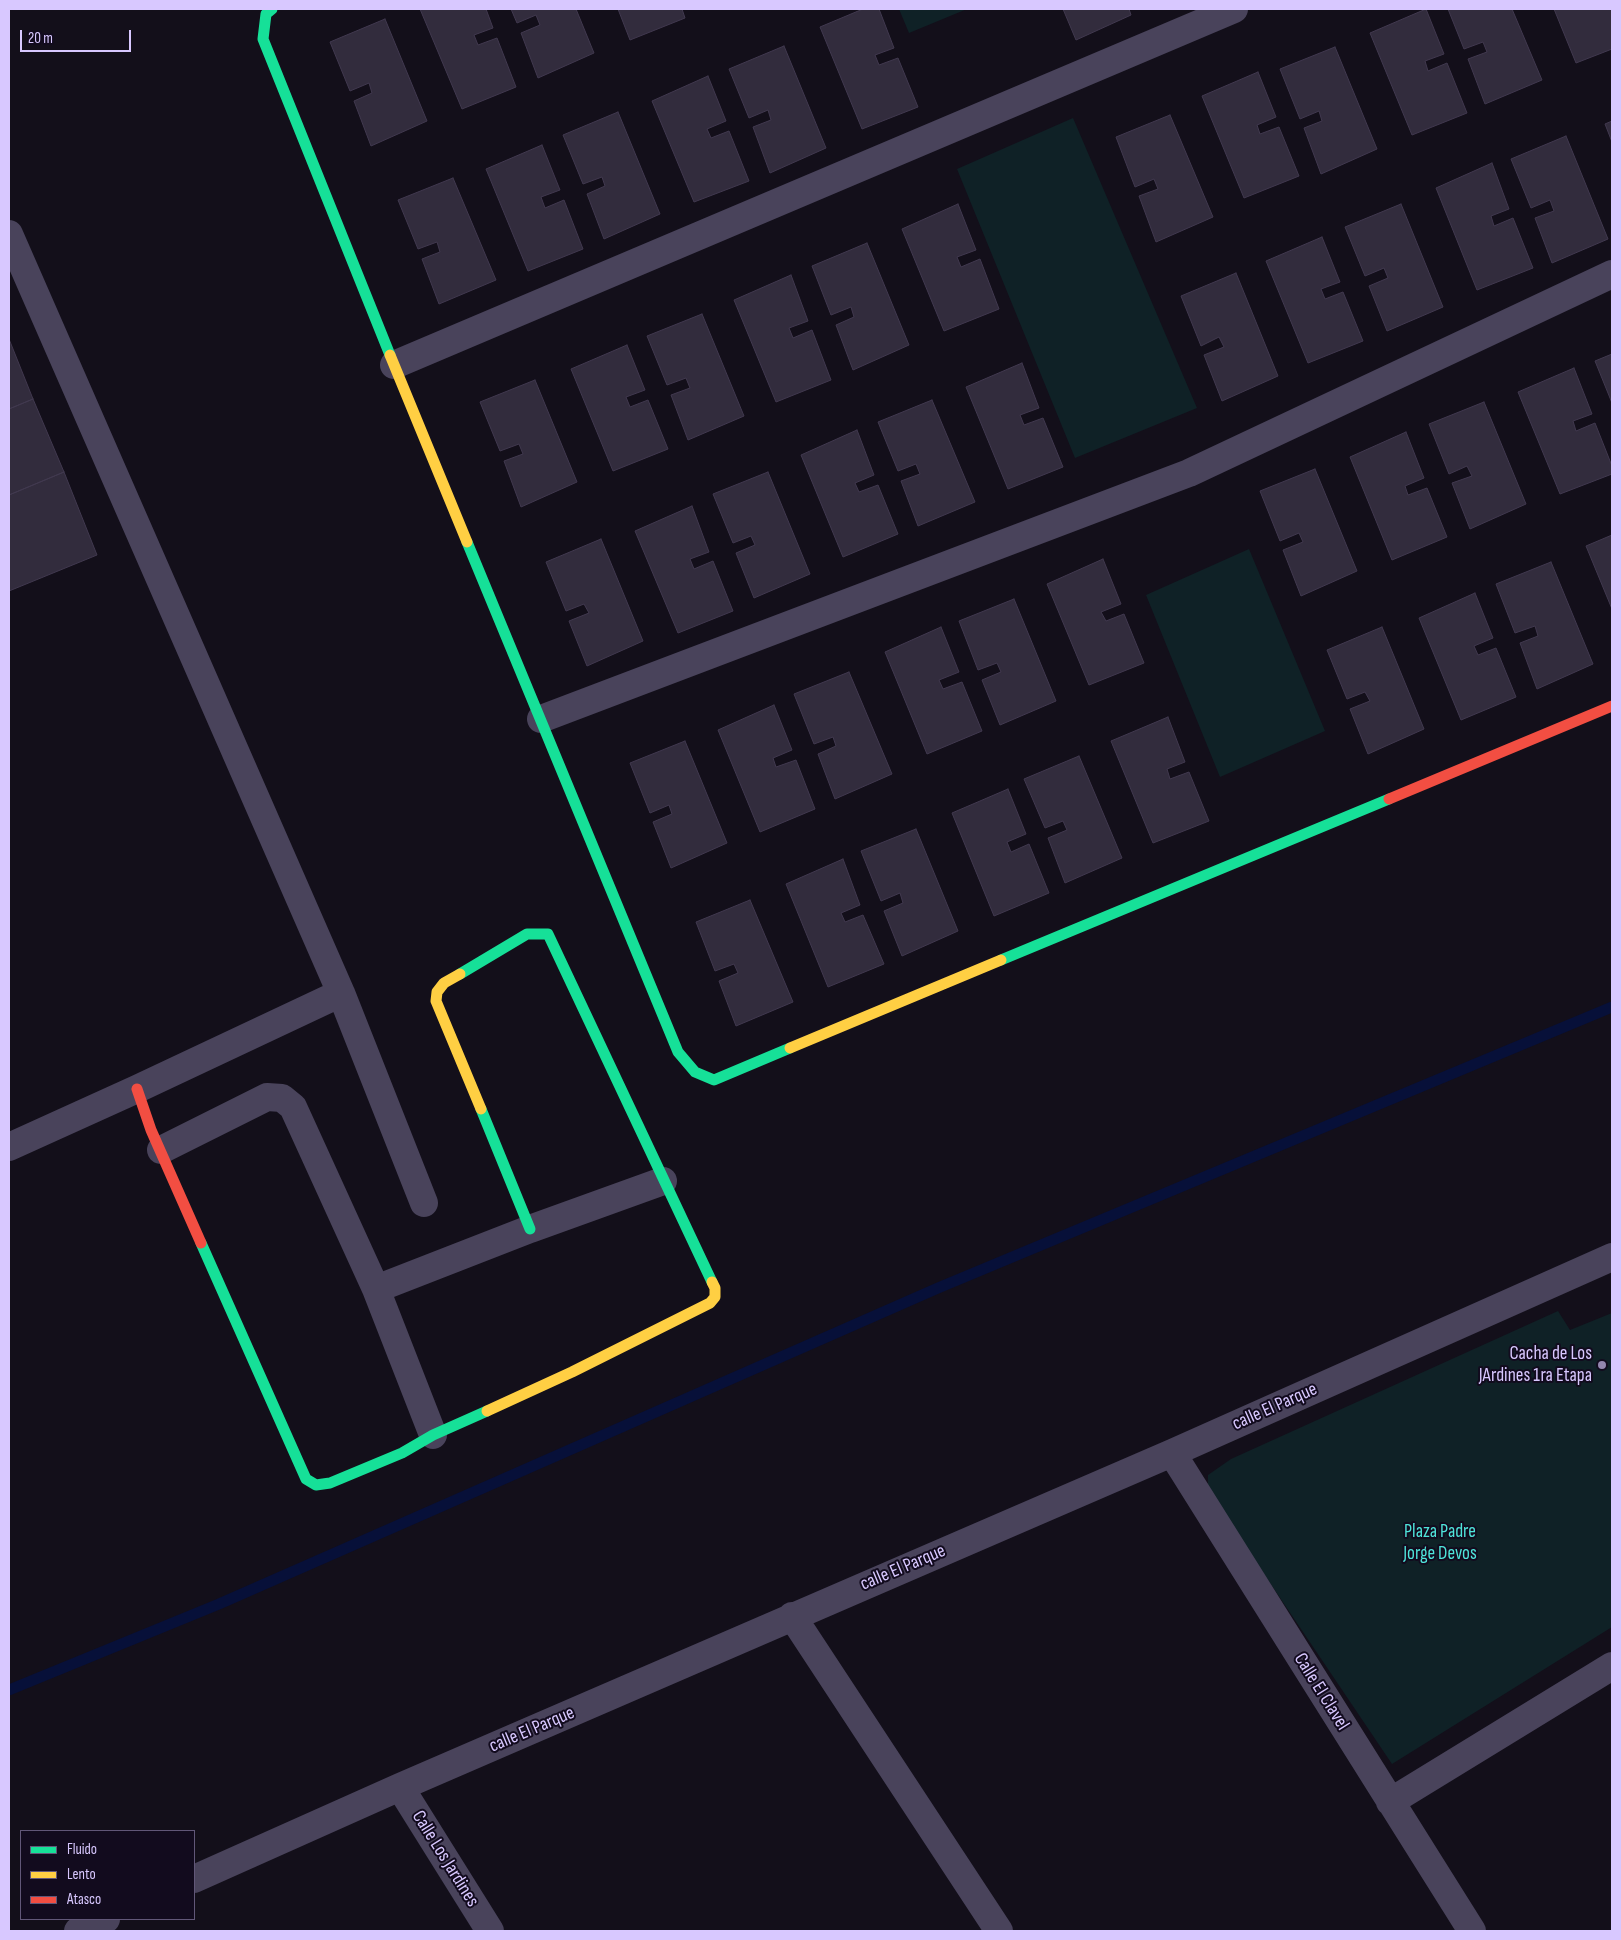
<!DOCTYPE html>
<style>
body{margin:0}
#map{position:relative;width:1621px;height:1940px;overflow:hidden;background:#130f1a;font-family:"Sofia Sans Condensed",sans-serif}
canvas{display:block}
.frame{position:absolute;inset:0;border:10px solid #d8c8ff;pointer-events:none}
.legend{position:absolute;left:20px;top:1830px;width:175px;height:90px;box-sizing:border-box;background:#120b1e;border:1px solid #615778;margin:0;padding:6px 9px;list-style:none;font-size:15px;color:#d8c8ff}
.legend li{display:flex;align-items:center;gap:10px;height:25px}
.legend b{width:25px;border:1px solid #615778}
.scale{position:absolute;left:20px;top:30px;width:111px;height:22px;box-sizing:border-box;border:2px solid #d8c8ff;border-top:0;padding-left:6px;font-size:15px;line-height:18px;white-space:nowrap;color:#d8c8ff;-webkit-text-stroke:4px #120b1e;paint-order:stroke}
</style>
<div id="map">
<canvas width="1621" height="1940"></canvas>
<div class="frame"></div>
<ul class="legend">
<li><b style="height:6px;background:#16e098"></b>Fluido</li>
<li><b style="height:6px;background:#ffcf43"></b>Lento</li>
<li><b style="height:6px;background:#f24e42"></b>Atasco</li>
</ul>
<div class="scale">20 m</div>
</div>
<script>
const context = document.querySelector('canvas').getContext('2d');
context.lineJoin = 'round';
function fillPath(path, color) { context.fillStyle = color; context.fill(path, 'evenodd'); }
const toPath = rows => new Path2D(rows.map(r => 'M' + r).join(''));
function trace(path, color, width, dash) { context.strokeStyle = color; context.lineWidth = width; context.lineCap = dash ? 'butt' : 'round'; context.setLineDash(dash || []); context.stroke(path); }
function label(font, color, halo, rows, align = 'center') {
  context.font = font + ' "Sofia Sans Condensed",sans-serif'; context.lineWidth = 4; context.setLineDash([]); context.textBaseline = 'middle'; context.strokeStyle = halo; context.fillStyle = color; for (const [text, x, y, turn = 0] of rows) {
    context.save(); context.translate(x, y); context.rotate((+turn || 0) * Math.PI / 180); context.textAlign = isNaN(turn) ? turn : align; if (halo) context.strokeText(text, 0, 0); context.fillText(text, 0, 0); context.restore();
  }
}
fillPath(toPath([
 [899,9,967,9,909,33],
 [1073,118,1197,408,1075,458,957,169],
 [1249,549,1325,731,1220,777,1146,595],
 [1558,1311,1570,1330,1612,1313,1612,1627,1392,1764,1208,1491,1208,1475,1231,1459]
]), '#0f2126');
trace(toPath([
 [9,1690,219,1604,938,1288,1612,1007]
]), '#071039', 11);
const building = toPath([
 [420,9,486,9,493,28,474,35,478,45,497,38,516,87,462,109,420,9],
 [511,9,576,9,594,53,538,78,521,33,540,25,536,15,517,23,511,9],
 [618,9,682,9,685,18,630,40,618,9],
 [863,9,879,9,894,48,875,55,879,65,898,58,918,107,862,129,820,27,863,9],
 [1063,9,1129,9,1131,15,1076,40,1063,9],
 [1426,9,1444,54,1425,61,1428,71,1447,63,1467,113,1412,135,1370,33,1426,9],
 [1448,9,1512,9,1542,80,1485,104,1468,59,1487,52,1483,42,1464,49,1448,9],
 [1554,9,1612,9,1612,49,1576,63,1554,9],
 [385,19,427,121,371,146,354,101,372,93,369,83,350,91,330,42,385,19],
 [784,46,826,148,770,173,753,127,771,120,768,110,749,118,729,69,784,46],
 [1335,47,1377,149,1321,174,1304,128,1322,121,1319,111,1300,119,1280,69,1335,47],
 [1258,72,1276,117,1257,125,1260,134,1279,127,1299,176,1244,198,1202,96,1258,72],
 [708,76,726,121,707,129,711,138,729,131,749,181,694,202,652,101,708,76],
 [618,112,660,214,604,239,587,194,605,186,602,177,583,184,563,135,618,112],
 [1170,115,1213,217,1156,242,1139,196,1158,189,1154,179,1135,187,1116,137,1170,115],
 [1612,121,1612,142,1605,124,1612,121],
 [1566,136,1608,239,1552,263,1535,218,1554,211,1550,200,1531,208,1511,159,1566,136],
 [542,145,560,190,541,197,545,208,564,200,583,249,528,271,486,169,542,145],
 [1492,163,1509,209,1491,216,1494,226,1513,218,1533,268,1477,290,1436,188,1492,163],
 [453,178,496,280,439,304,422,259,440,252,437,242,418,249,398,200,453,178],
 [958,204,976,250,957,257,961,267,980,259,999,309,944,331,902,229,958,204],
 [1401,204,1443,307,1387,331,1369,286,1388,278,1384,268,1365,276,1345,227,1401,204],
 [1322,237,1340,282,1321,289,1325,299,1343,292,1363,341,1308,363,1266,261,1322,237],
 [867,243,909,345,853,370,836,325,854,317,851,307,831,315,812,266,867,243],
 [1236,273,1278,376,1222,401,1204,355,1224,347,1219,337,1201,346,1181,296,1236,273],
 [791,275,808,321,789,328,793,338,812,330,831,380,776,402,734,300,791,275],
 [702,314,744,416,688,440,671,395,690,388,686,378,667,385,647,336,702,314],
 [9,339,33,399,9,409,9,339],
 [627,345,645,390,626,397,630,407,648,400,668,449,613,471,571,369,627,345],
 [1612,354,1612,403,1595,361,1612,354],
 [1022,363,1039,408,1020,415,1024,425,1043,418,1063,467,1008,489,966,387,1022,363],
 [1574,368,1592,414,1573,421,1576,431,1595,423,1612,466,1612,474,1560,494,1518,392,1574,368],
 [535,380,577,482,521,507,504,461,523,454,519,444,500,451,480,402,535,380],
 [33,399,64,472,9,495,9,409,33,399],
 [932,400,975,502,918,526,901,481,920,474,916,464,898,471,878,422,932,400],
 [1484,402,1526,504,1470,529,1452,483,1472,476,1467,466,1449,474,1429,424,1484,402],
 [857,430,874,475,855,483,859,492,878,485,898,534,843,557,801,455,857,430],
 [1406,432,1424,478,1405,486,1408,495,1427,488,1447,537,1392,560,1350,457,1406,432],
 [1315,469,1357,571,1301,596,1283,550,1303,542,1299,533,1280,541,1260,491,1315,469],
 [64,472,97,555,9,591,9,495,64,472],
 [768,472,810,574,754,598,736,553,755,545,751,536,733,543,713,494,768,472],
 [692,506,709,552,690,559,694,569,713,561,733,611,678,633,635,531,692,506],
 [1612,535,1612,609,1586,546,1612,535],
 [601,539,643,641,587,666,569,621,589,613,584,604,566,611,546,562,601,539],
 [1103,559,1121,604,1101,612,1106,621,1124,614,1144,663,1089,685,1047,584,1103,559],
 [1551,562,1593,664,1537,689,1520,643,1538,636,1535,626,1515,633,1496,584,1551,562],
 [1475,593,1493,638,1474,646,1478,655,1496,648,1516,697,1461,720,1419,618,1475,593],
 [1014,599,1056,701,1000,725,982,680,1001,672,997,663,978,670,959,621,1014,599],
 [941,627,959,672,939,680,943,689,962,682,982,731,927,754,885,652,941,627],
 [1382,627,1424,729,1368,754,1350,709,1370,701,1365,692,1347,699,1327,650,1382,627],
 [849,672,892,774,835,799,818,754,836,746,833,737,814,744,794,694,849,672],
 [774,705,792,750,773,758,776,767,796,760,815,809,760,832,718,730,774,705],
 [1168,717,1185,762,1167,769,1170,779,1189,772,1209,821,1153,843,1111,741,1168,717],
 [685,741,727,843,671,868,653,822,672,814,669,805,650,813,630,763,685,741],
 [1079,756,1122,858,1065,883,1048,838,1067,830,1063,821,1045,828,1024,779,1079,756],
 [1008,789,1026,834,1007,842,1011,852,1029,844,1049,893,994,916,952,813,1008,789],
 [916,829,958,931,902,956,884,911,903,903,900,893,881,901,861,851,916,829],
 [843,859,860,905,841,913,845,922,863,915,884,964,828,987,786,884,843,859],
 [750,900,793,1002,736,1026,719,981,738,973,734,964,715,971,696,922,750,900]
]);
fillPath(building, '#322c3d');
trace(building, '#41394f', 1);
trace(toPath([
 [9,234,341,993,137,1089,9,1147],
 [394,365,1234,9],
 [541,719,1189,473,1612,274],
 [341,993,424,1203],
 [161,1150,267,1097,282,1098,293,1107,376,1289,433,1435],
 [376,1289,530,1229,663,1181],
 [1172,1453,1472,1931],
 [792,1616,999,1931],
 [400,1787,490,1931],
 [1390,1802,1612,1666],
 [194,1879,400,1787,1172,1453,1612,1257],
 [78,1931,106,1919]
]), '#49435b', 28);
trace(toPath([
 [272,9,266,14,263,39,390,355],
 [467,542,678,1052,695,1072,714,1080,790,1048],
 [1001,960,1389,799],
 [460,974,527,934,548,934,712,1282],
 [481,1109,530,1229],
 [201,1243,306,1479,316,1485,330,1483,402,1453,433,1435,487,1411]
]), '#16e098', 11);
trace(toPath([
 [390,355,467,542],
 [460,974,444,983,437,992,436,1001,481,1109],
 [790,1048,1001,960],
 [487,1411,572,1372,710,1303,715,1297,715,1288,712,1282]
]), '#ffcf43', 11);
trace(toPath([
 [1389,799,1612,706],
 [137,1089,151,1130,201,1243]
]), '#f24e42', 11);
for (const [x, y, r, color] of [
 [1602,1365,5,"#9387af"]
]) { const dot = new Path2D(); dot.arc(x, y, r, 0, 2 * Math.PI); context.fillStyle = color; context.fill(dot); trace(dot, '#120b1e', 2); }
label('19px', '#d8c8ff', '#120b1e', [
 ["Cacha de Los",1592,1354],
 ["JArdines 1ra Etapa",1592,1376]
], 'right');
label('19px', '#d8c8ff', '#120b1e', [
 ["calle El Parque",1275,1407,-24],
 ["calle El Parque",903,1568,-23],
 ["Calle El Clavel",1321,1692,58],
 ["calle El Parque",532,1730,-23],
 ["Calle Los Jardines",445,1859,58]
]);
label('19px', '#4fe4da', '#120b1e', [
 ["Plaza Padre",1440,1532],
 ["Jorge Devos",1440,1554]
]);
</script>
